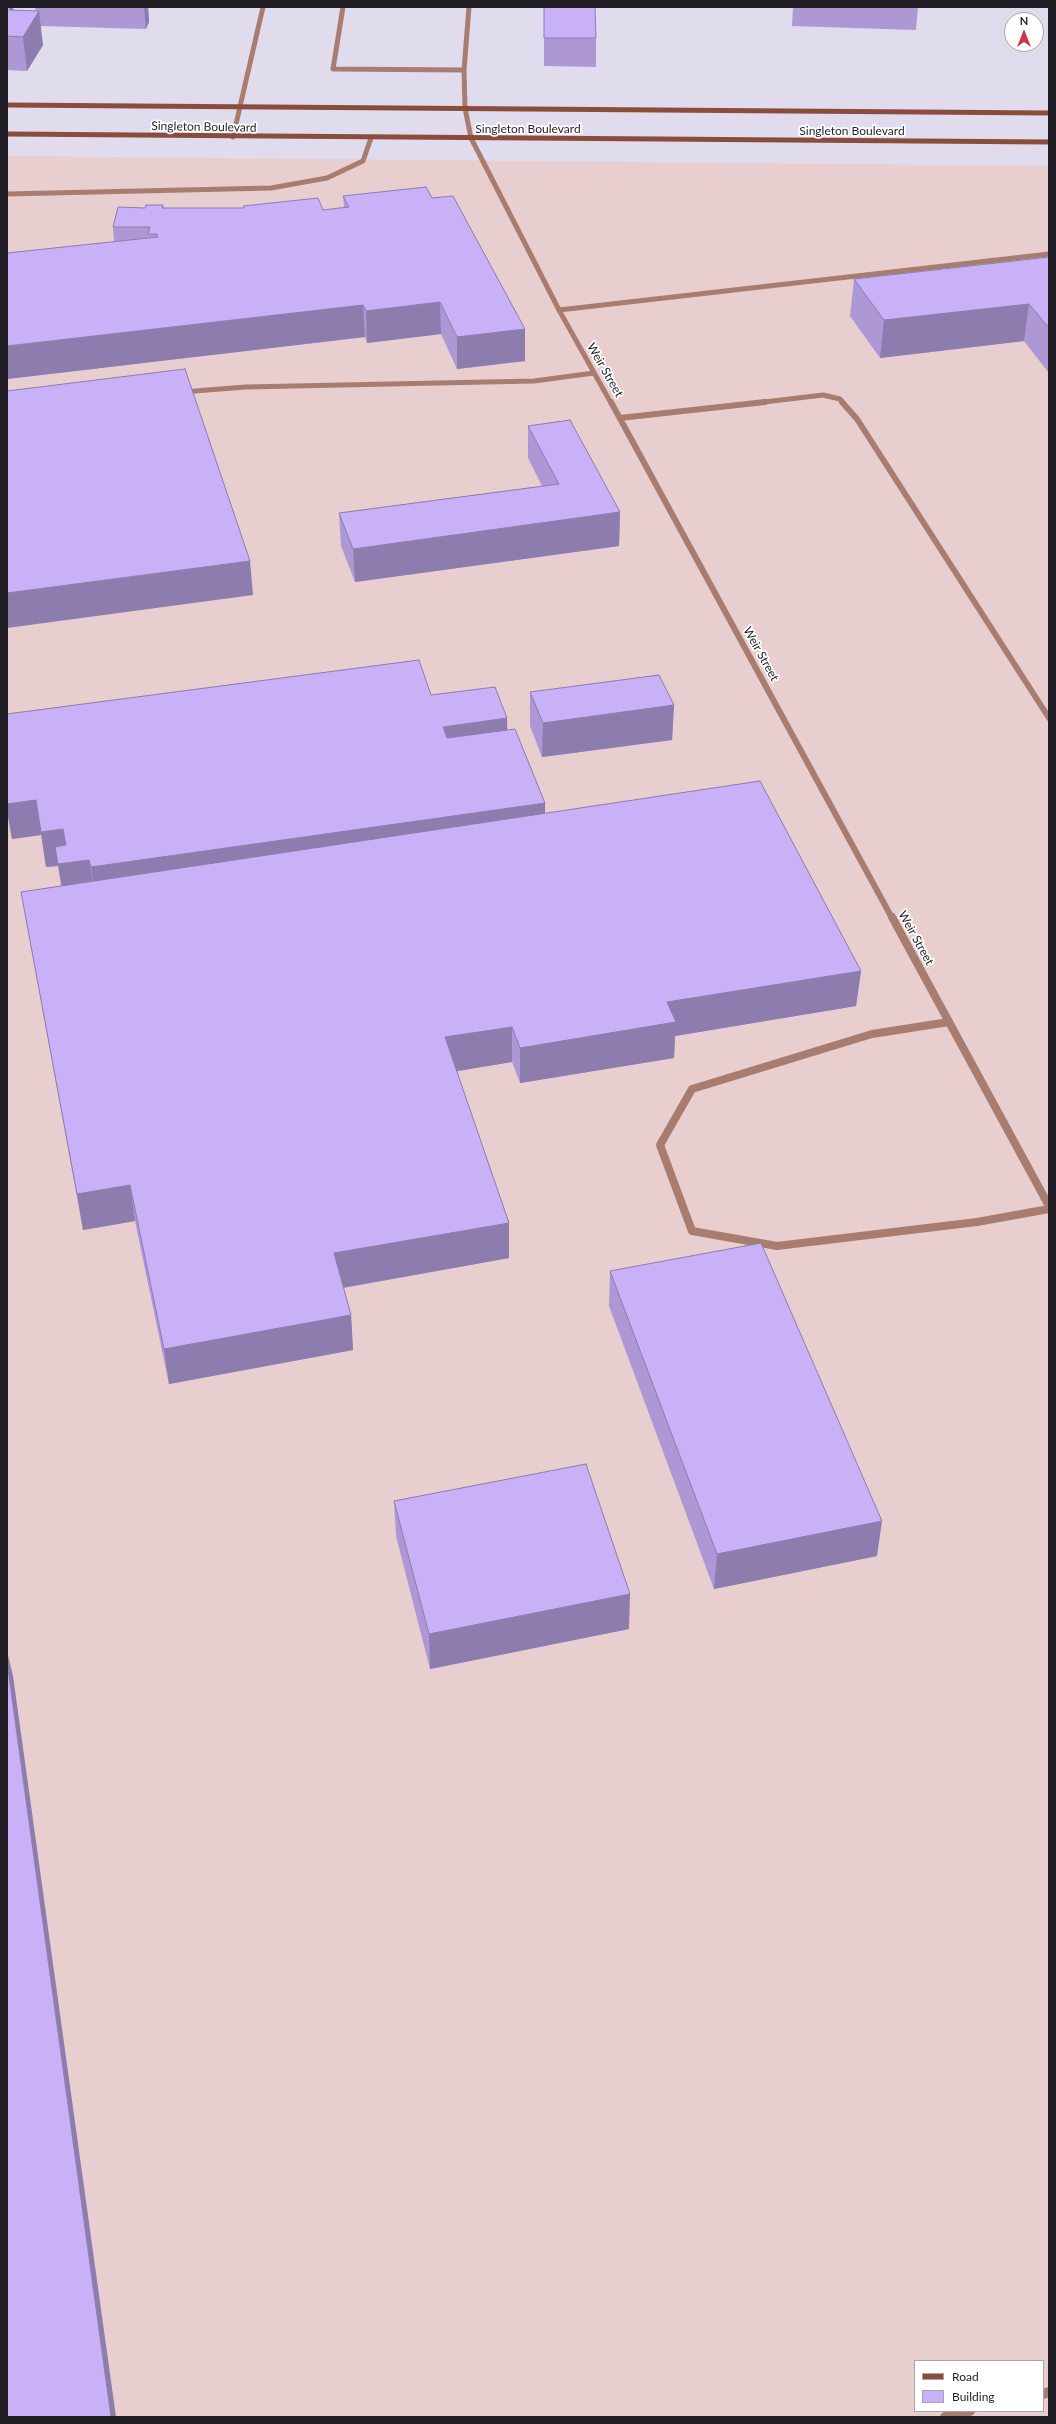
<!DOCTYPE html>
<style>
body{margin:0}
#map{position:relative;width:1056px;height:2424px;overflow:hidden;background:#e1dbee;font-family:Lato,sans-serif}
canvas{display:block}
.frame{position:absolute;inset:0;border:8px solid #211f25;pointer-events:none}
.legend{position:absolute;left:914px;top:2360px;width:130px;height:52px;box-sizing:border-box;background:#fff;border:1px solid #a6a5a8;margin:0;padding:5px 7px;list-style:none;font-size:12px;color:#211f25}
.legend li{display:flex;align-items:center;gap:8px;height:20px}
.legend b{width:20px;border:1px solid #a6a5a8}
.north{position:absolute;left:1004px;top:12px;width:40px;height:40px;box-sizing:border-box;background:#fff;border:1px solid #a6a5a8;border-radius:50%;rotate:0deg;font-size:11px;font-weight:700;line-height:16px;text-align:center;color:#211f25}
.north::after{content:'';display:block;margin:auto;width:14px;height:18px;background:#c9394b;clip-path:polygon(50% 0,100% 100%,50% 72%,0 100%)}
</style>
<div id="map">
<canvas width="1056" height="2424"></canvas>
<div class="frame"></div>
<ul class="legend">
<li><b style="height:5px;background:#8a4d3c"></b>Road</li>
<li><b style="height:11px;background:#c9b1f8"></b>Building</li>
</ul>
<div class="north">N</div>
</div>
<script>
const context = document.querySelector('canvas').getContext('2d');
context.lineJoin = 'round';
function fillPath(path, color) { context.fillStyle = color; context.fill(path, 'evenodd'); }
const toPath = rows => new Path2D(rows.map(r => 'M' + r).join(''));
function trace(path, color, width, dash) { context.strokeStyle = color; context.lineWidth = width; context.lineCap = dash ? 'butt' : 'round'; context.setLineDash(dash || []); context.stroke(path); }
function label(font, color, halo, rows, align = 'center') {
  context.font = font + ' Lato,sans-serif'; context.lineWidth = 3.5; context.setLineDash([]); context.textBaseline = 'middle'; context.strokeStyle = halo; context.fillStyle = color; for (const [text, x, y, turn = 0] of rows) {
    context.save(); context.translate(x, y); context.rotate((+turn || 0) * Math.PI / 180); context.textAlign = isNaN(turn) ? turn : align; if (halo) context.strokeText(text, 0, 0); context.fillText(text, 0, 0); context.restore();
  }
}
fillPath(toPath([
 [7,156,1049,166,1049,2417,7,2417],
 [915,2361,1043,2361,1043,2411,915,2411]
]), '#e8cece');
trace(toPath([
 [343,7,333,69,464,70,465,108],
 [464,70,469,7],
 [7,194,271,188,327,178,363,161,371,138],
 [559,310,1049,254],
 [182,392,246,387,534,381,594,373],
 [756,403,823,395,840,399,843,403]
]), '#a87d70', 5);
trace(toPath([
 [842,402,857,419,1049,718],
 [620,418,765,402]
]), '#a87d70', 6);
trace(toPath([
 [949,1022,872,1034,692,1089,660,1145,692,1231,777,1246,977,1222,1049,1209]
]), '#a87d70', 8);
trace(toPath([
 [1043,2394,1049,2392],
 [945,2417,970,2411]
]), '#a87d70', 10);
trace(toPath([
 [465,108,471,138,559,310,611,403],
 [233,137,263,7]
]), '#a87d70', 5);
trace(toPath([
 [611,402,892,918]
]), '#a87d70', 6);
trace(toPath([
 [892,917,1049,1206]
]), '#a87d70', 8);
trace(toPath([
 [7,105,1049,113],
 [7,134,1049,142]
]), '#8a4d3c', 5);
fillPath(toPath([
 [7,7,13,10,36,11,35,7,148,7,149,22,146,29,40,26,43,45,27,71,7,70],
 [544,7,596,38,596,67,544,66],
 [793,7,918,7,916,30,792,26],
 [343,196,432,198,525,361,457,369,441,334,367,343,365,337,7,379,7,253,114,242,113,227,145,208,163,205,164,208,243,208,243,206,323,210,344,207],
 [1049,257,1049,373,1024,341,880,358,850,316,854,279],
 [528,426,620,512,619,546,355,582,341,546,339,513,542,486,528,458],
 [530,692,674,705,672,740,542,757,530,726],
 [431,695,507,730,545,803,545,814,861,971,856,1006,675,1036,674,1058,520,1083,512,1062,456,1071,509,1223,509,1258,343,1288,351,1315,353,1350,169,1384,135,1221,83,1230,21,892,61,886,58,866,46,867,41,835,12,839,7,811,7,714],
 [610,1271,877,1556,714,1589,609,1306],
 [394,1501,629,1629,430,1669,396,1536]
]), '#ad98d5');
fillPath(toPath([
 [11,7,13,7,17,37,9,10],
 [144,7,148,7,149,22,146,29],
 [39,11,43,45,27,71,23,37],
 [440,302,441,334,367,343,366,311],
 [1029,304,1024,341,880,358,884,320],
 [363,305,365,337,7,379,7,346],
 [525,329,525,361,457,369,457,337],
 [620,512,619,546,355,582,353,549],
 [250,561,253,595,7,628,7,593],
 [674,705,672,740,542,757,543,723],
 [507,718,508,753,444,761,443,727],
 [36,800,41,835,12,839,7,811,7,804],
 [545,803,545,838,96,902,91,867],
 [63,829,68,863,89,860,95,895,64,899,55,847,58,866,46,867,41,832],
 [861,971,856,1006,675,1036,674,1058,520,1083,520,1048,667,1002],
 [512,1027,512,1062,446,1073,445,1037],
 [130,1185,135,1221,83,1230,77,1194],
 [509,1223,509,1258,336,1289,334,1253],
 [351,1315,353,1350,169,1384,164,1349],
 [882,1521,877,1556,714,1589,717,1554],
 [630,1594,629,1629,430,1669,429,1634],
 [7,1651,13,1676,116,2417,111,2417,7,1662]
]), '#8d7cae');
const building = toPath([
 [7,7,11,7,9,10,39,11,23,37,7,36,7,7],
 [544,7,595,7,596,38,544,38,544,7],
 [426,187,432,198,453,196,525,329,457,337,440,302,366,311,363,305,7,346,7,253,158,237,157,234,148,234,150,227,113,227,118,207,145,208,146,205,163,205,162,208,244,208,243,206,318,198,323,210,349,207,343,196,426,187],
 [1049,257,1049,328,1029,304,884,320,854,279,1049,257],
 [185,369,250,561,7,593,7,391,185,369],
 [570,420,620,512,353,549,339,513,559,484,528,426,570,420],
 [419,660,431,695,495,687,507,718,443,727,447,738,515,729,545,803,91,867,89,860,58,864,55,847,66,845,63,829,41,832,36,800,7,804,7,714,419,660],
 [659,675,674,705,543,723,530,692,659,675],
 [760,781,861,971,667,1002,676,1022,520,1048,512,1027,445,1037,509,1223,334,1253,351,1315,164,1349,130,1185,77,1194,21,892,760,781],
 [761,1243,882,1521,717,1554,610,1271,761,1243],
 [586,1464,630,1594,429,1634,394,1501,586,1464],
 [7,1662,111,2417,7,2417,7,1662]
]);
fillPath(building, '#c9b1f8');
trace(building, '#8d7cae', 1);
label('12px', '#211f25', '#fff', [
 ["Singleton Boulevard",204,127,1],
 ["Singleton Boulevard",528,129],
 ["Singleton Boulevard",852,131],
 ["Weir Street",605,370,60],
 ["Weir Street",761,654,61],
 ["Weir Street",916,938,61]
]);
</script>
